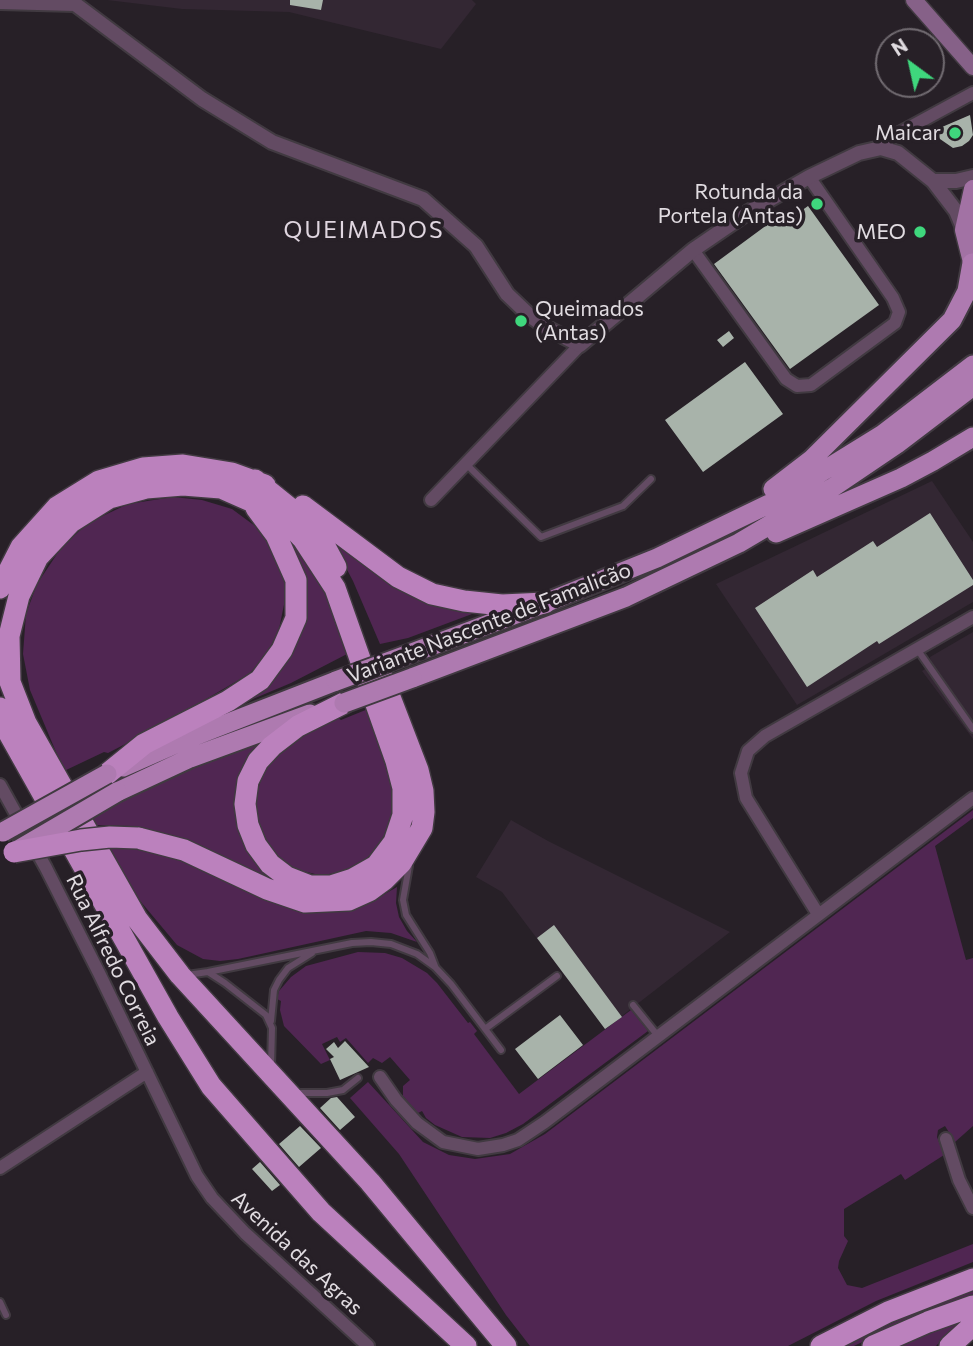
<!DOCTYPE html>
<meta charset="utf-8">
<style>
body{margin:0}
#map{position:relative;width:973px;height:1346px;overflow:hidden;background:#272027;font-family:Commissioner,sans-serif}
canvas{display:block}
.north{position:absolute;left:875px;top:28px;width:70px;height:70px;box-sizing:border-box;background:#272027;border:2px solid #716b71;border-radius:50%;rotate:327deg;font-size:19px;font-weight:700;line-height:28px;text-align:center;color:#e1dce1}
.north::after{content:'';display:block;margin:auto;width:24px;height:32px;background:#3fd77d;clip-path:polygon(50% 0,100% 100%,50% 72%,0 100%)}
</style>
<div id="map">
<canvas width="973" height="1346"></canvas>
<div class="north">N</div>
</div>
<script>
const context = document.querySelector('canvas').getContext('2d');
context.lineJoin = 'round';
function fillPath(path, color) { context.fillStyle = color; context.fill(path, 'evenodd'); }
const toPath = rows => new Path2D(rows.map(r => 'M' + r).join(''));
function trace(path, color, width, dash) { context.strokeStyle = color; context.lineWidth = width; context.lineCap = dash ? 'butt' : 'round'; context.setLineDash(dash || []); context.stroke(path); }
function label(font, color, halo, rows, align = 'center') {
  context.font = font + ' Commissioner,sans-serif'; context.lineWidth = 7; context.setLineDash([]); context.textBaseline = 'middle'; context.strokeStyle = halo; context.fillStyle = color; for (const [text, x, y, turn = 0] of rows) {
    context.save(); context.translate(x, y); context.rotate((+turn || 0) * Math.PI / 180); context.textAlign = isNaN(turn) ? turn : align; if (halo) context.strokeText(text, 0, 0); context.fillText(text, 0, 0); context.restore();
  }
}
fillPath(toPath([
 [107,0,472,0,476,4,441,49,289,12,182,9],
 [932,481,973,542,973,602,797,705,716,584],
 [973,632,973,739,922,671,931,665,930,657],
 [511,820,548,841,730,932,605,1029,502,892,476,877]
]), '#332733');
fillPath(toPath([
 [173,497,202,500,232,509,255,526,272,548,283,571,286,595,279,629,267,654,249,674,160,726,108,753,104,752,64,771,30,690,23,654,26,614,37,584,61,548,88,523,128,504],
 [285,534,288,535,322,586,347,649,347,654,291,683,198,722,290,651],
 [334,545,339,546,403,592,440,607,469,610,472,614,408,638,380,644,353,581],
 [368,709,384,745,393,790,392,815,385,840,359,866,339,873,319,875,295,869,276,857,263,840,255,817,256,795,262,777,271,760,292,742,338,718,341,720],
 [275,735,237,793,237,821,244,843,255,863,270,878,295,889,279,886,190,843,130,826,92,825,89,818,127,799,138,791],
 [973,810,973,818,935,846,966,960,973,958,973,1126,955,1142,945,1126,938,1130,937,1137,944,1155,905,1180,901,1174,844,1209,844,1236,848,1241,839,1261,838,1268,847,1285,862,1288,973,1244,973,1262,876,1301,788,1346,530,1346,506,1315,399,1154,350,1098,368,1082,423,1142,449,1155,475,1159,510,1154,545,1134],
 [117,846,143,849,351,910,369,903,397,887,396,903,399,917,407,931,417,942,391,933,366,931,238,959,220,961,203,959,177,945,136,896,111,857,109,849],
 [358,952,385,953,402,958,427,973,437,983,468,1023,470,1022,477,1031,474,1034,519,1094,631,1010,648,1031,523,1124,506,1133,490,1138,462,1137,435,1125,426,1118,422,1111,418,1113,403,1096,403,1086,410,1080,390,1057,382,1063,373,1058,368,1063,346,1038,340,1042,337,1037,322,1044,330,1060,321,1064,284,1026,280,1010,281,1001,277,999,279,991,291,977,306,966],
 [973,1291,973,1295,901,1323,854,1346,844,1346,916,1312],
 [961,1320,936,1346,900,1346,918,1338]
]), '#502652');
fillPath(toPath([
 [290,0,323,0,321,10,290,5],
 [970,115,973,135,969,141,962,146,953,148,940,139,935,130],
 [808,206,879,305,790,369,714,264,775,219,780,226],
 [729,331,734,338,723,347,717,340],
 [745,362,783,414,703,472,665,420],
 [930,513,973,580,973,585,879,644,877,641,807,687,755,608,813,570,817,577,873,541,877,547],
 [554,925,622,1017,605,1029,537,938],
 [560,1015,583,1045,538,1079,515,1049],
 [345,1041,369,1067,340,1080,330,1059,334,1057,326,1049,334,1042,338,1048],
 [337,1097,355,1117,340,1130,320,1108,331,1098],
 [300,1126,321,1148,299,1167,279,1144],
 [260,1162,280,1185,272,1191,252,1169]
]), '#a8b3aa');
const service = toPath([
 [466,464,541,537,623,506,651,479],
 [917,649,973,729],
 [409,866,403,900,406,915,430,953,435,966],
 [208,972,352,943,371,942,391,944,417,954,435,967,451,984,501,1050],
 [187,975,208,972,225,983,266,1015,272,1028,271,1066],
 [633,1005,658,1036],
 [271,1021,274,990,279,980,288,968,312,953],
 [485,1029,557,976],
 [295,1093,327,1093,343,1090,358,1078],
 [0,1302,6,1315]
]);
const minor = toPath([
 [881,148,890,138,973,93],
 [693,250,786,379,797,386,811,385,895,323,899,312,893,298,809,177],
 [431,500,580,345],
 [0,785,46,868,99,973,197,1176,212,1198,245,1233,368,1346],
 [818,914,746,798,741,773,748,751,765,736,973,617],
 [380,1077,396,1100,417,1123,443,1142,478,1149,503,1145,518,1140,545,1122,973,798],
 [946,1139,959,1180,973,1208],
 [0,1168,147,1072]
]);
const tertiary = toPath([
 [0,2,75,4,202,99,272,142,423,199,476,246,507,294,528,314,547,328,580,345,693,250,750,211,809,177,859,153,881,148,898,153,933,181,956,211,964,230],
 [933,181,956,181,973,177]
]);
const secondary = toPath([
 [914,0,973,67]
]);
const primary = toPath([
 [973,189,964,230,973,266]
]);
const trunk = toPath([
 [773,489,812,459,952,320,967,291,972,263],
 [776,533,901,478,933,461,973,437],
 [404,656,545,603,657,558,773,502,883,434,973,365],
 [412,678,626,597,739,543,832,488,897,444,973,386],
 [123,767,182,741,336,681],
 [117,792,190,758,310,714]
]);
const motorway = toPath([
 [255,480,291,509,321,539,336,567],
 [303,506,398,577,432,594,464,601,502,605,545,603],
 [0,588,21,547,57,507,99,481,143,468,183,465,232,473,265,485],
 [344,703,298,726,272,746,258,761,248,781,245,804,248,825,256,845,270,864,287,877,310,886,331,886,353,879,376,866,394,842,403,815,403,788,396,761,335,588,303,539,286,521,264,507,221,488,183,485,146,488,109,498,71,522,38,557,19,596,9,636,10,682,26,723,137,919,180,975,370,1182,506,1346],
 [0,708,7,730,168,1017,211,1086,321,1212,466,1346],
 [107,774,144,744,228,701,260,680,282,650,296,618,296,580,276,535,256,508],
 [138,838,184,850,267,889,305,902,349,900,369,891,384,880,401,863,422,828,424,812,423,791,418,770,380,671],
 [821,1346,888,1312,973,1279],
 [873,1346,928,1322,973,1306],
 [950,1346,973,1325]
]);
trace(service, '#413a41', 10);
trace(minor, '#413a41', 16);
trace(tertiary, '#413a41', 18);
trace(secondary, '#413a41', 19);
trace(primary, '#413a41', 21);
trace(trunk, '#413a41', 23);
trace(motorway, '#413a41', 24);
trace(service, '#634b63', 6);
trace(minor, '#634b63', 12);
trace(tertiary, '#634b63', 14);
trace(secondary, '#866188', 16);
trace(primary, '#a272a4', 18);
trace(trunk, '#ae7ab0', 19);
trace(motorway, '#bb81bd', 21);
const trunkBridge = toPath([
 [336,681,404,656],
 [344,703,412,678],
 [3,832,107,774],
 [18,850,117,792]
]);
const motorwayBridge = toPath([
 [14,852,81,840,110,837,138,838]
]);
trace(trunkBridge, '#413a41', 23, []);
trace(motorwayBridge, '#413a41', 24, []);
trace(trunkBridge, '#ae7ab0', 19);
trace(motorwayBridge, '#bb81bd', 21);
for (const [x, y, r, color] of [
 [955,133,7,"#3fd77d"],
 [817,204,7,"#3fd77d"],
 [920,232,7,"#3fd77d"],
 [521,321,7,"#3fd77d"]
]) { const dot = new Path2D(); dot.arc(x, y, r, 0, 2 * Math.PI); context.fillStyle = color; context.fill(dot); trace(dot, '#272027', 2.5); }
label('21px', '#e1dce1', '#272027', [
 ["Maicar",941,133],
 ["Rotunda da",803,192],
 ["Portela (Antas)",803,216],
 ["MEO",906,232],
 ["Queimados",535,309,"left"],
 ["(Antas)",535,333,"left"]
], 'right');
label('21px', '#e1dce1', '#272027', [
 ["Variante Nascente de Famalicão",489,623,-21],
 ["Rua Alfredo Correia",113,960,64],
 ["Avenida das Agras",297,1253,43]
]);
context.letterSpacing = '2px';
label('23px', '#e0d6e0', '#272027', [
 ["QUEIMADOS",364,230]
]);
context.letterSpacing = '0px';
</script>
